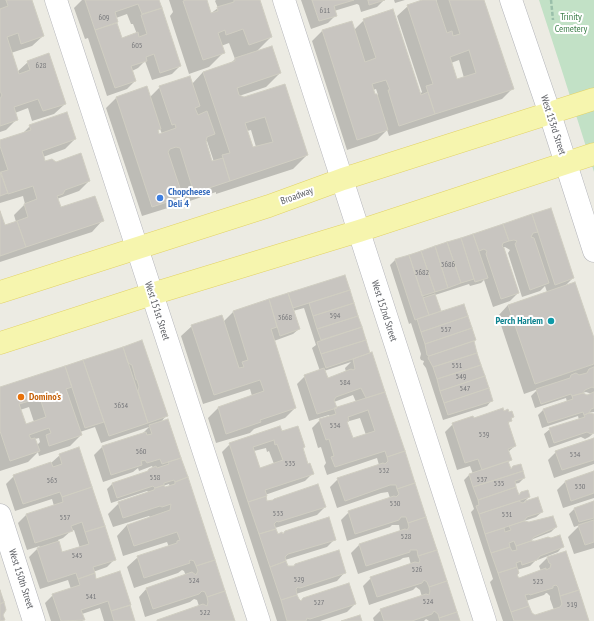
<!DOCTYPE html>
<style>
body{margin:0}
canvas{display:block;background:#ecebe3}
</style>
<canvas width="594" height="621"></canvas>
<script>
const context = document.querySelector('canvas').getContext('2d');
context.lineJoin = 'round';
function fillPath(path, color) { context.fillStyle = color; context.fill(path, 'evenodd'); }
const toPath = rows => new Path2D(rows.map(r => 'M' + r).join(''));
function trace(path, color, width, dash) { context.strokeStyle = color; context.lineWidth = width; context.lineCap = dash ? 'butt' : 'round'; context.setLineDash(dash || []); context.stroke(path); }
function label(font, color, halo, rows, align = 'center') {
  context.font = font + ' "PT Sans Narrow",sans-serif'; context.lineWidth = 4; context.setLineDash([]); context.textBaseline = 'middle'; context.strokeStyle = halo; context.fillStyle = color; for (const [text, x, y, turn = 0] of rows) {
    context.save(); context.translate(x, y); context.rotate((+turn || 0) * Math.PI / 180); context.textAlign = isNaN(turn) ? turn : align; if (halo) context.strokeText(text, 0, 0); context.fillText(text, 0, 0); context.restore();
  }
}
fillPath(toPath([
 [539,0,594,0,594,172,563,74]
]), '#c2e1c6');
fillPath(toPath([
 [0,0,31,0,43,36,32,46,11,53,17,72,28,62,65,104,54,114,32,121,28,108,15,113,17,119,6,130,0,132],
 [82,0,158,0,180,66,172,74,152,80,145,61,138,68,132,71,135,81,127,89,107,96,88,38,85,39,74,8],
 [127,14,131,24,133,24,137,34,121,39,116,23,117,22,116,18],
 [169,0,206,0,210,14,218,8,215,1,216,0,259,0,271,37,256,52,280,73,266,87,239,96,244,98,284,85,307,155,293,169,216,194,216,192,184,203,182,196,171,207,142,216,106,108,116,98,150,97,160,87,192,84,203,72,231,63,235,59,229,43,221,46,223,53,209,67,189,74,170,16,173,12],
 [160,129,162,134,158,135,157,131],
 [251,130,256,147,252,148,247,131],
 [207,141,214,162,212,162,205,143],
 [301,0,384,0,377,7,361,12,359,5,357,4,334,11,336,15,328,23,311,29],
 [394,0,405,0,395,3],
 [425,0,435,0,435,2,437,0,483,0,512,89,502,99,389,136,387,130,377,140,347,150,312,41,322,31,354,30,364,20,420,94,422,92,397,16,408,6],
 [459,60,464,78,456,80,451,63],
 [376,89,378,95,375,96,373,90],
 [30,126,75,139,65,149,43,157,45,163,89,181,79,191,57,199,60,208,102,221,92,232,0,262,0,212,5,226,16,222,14,215,25,204,23,196,0,203,0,141,21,135],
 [551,209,573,278,565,286,594,341,594,412,588,413,594,415,594,433,589,437,585,439,581,437,549,448,544,434,550,429,579,420,578,416,542,428,538,415,543,410,567,402,566,398,535,408,531,396,538,389,524,394,498,316,508,305,547,292,545,286,540,291,522,297,508,253,510,250,505,247,503,248,518,293,510,301,493,307,484,280,481,283,470,286,469,284,435,295,440,312,475,340,473,342,492,400,487,406,443,420,426,368,423,364,424,361,421,360,420,358,421,354,411,323,409,324,390,265,395,260],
 [586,392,592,394,586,396,582,393],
 [344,276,369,353,458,621,429,621,426,619,424,621,374,621,373,618,381,610,422,597,420,590,416,587,413,590,369,605,363,586,371,578,411,565,409,557,403,558,400,560,358,574,351,553,359,545,400,531,399,525,392,525,390,527,347,541,341,520,349,512,390,498,388,492,381,493,337,508,330,487,338,479,379,465,377,458,327,475,324,466,326,463,321,447,318,448,312,428,320,420,330,417,329,415,309,421,297,384,305,376,320,371,312,348,316,345,304,308,293,311,299,329,293,334,274,341,295,408,285,418,254,429,250,433,216,443,208,418,218,408,252,396,250,389,203,404,181,336,192,326,223,322,233,312],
 [351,362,345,368,346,372,327,379,324,371],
 [353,395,356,402,336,409,334,402],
 [360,418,366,435,352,439,346,422],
 [142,341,166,416,160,423,234,621,157,621,199,606,197,600,194,599,190,602,145,617,139,597,147,588,186,576,184,571,182,570,178,573,134,588,127,567,138,557,169,547,167,542,123,556,117,536,127,525,151,518,149,516,113,527,108,514,119,503,150,493,147,491,111,503,107,489,112,484,146,473,149,469,153,468,152,466,139,471,138,468,133,472,103,482,94,455,102,447,142,434,149,427,101,443,95,427,80,432,81,435,70,446,39,456,38,452,28,462,0,471,0,388],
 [29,407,34,422,25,425,20,410],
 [39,438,40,442,37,445,35,439],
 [169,484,170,487,164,488,163,486],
 [504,412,513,417,508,424,515,446,508,452,511,460,507,463,510,470,524,478,519,483,514,484,518,496,529,497,524,502,537,498,542,512,536,517,521,522,556,527,551,532,528,541,563,546,558,552,535,561,530,566,517,570,516,575,519,579,541,571,539,566,547,558,565,552,588,621,503,621,490,582,493,579,471,512,474,509,464,480,469,475,473,474,470,466,457,470,445,432,453,424],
 [546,593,547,593,550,596,550,599,554,610,534,617,531,614,526,601,544,595],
 [281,432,302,449,307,466,313,473,305,481,265,495,266,502,325,507,317,515,275,528,277,535,335,539,327,547,285,560,288,568,345,572,337,581,296,594,298,600,301,602,355,604,347,612,320,621,277,621,222,452,230,444],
 [266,448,267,452,269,451,274,464,260,469,254,451],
 [594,439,594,464,554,478,548,460,556,452],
 [60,455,115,559,107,567,93,572,96,580,135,621,104,621,100,608,82,614,84,620,82,621,51,621,45,603,53,595,71,589,68,580,40,589,29,557,40,546,27,550,18,523,26,515,54,506,52,499,15,511,6,484,14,476,51,463],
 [72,530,74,530,80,548,62,553,58,540,63,538],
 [594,473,594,498,563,508,557,490,565,482],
 [594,502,594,548,574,554,568,537,580,525,574,527,569,514,575,508]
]), '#0003');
const building = toPath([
 [6,0,32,0,44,36,21,44,18,33,7,37,19,74,30,70,27,61,49,53,66,104,43,111,38,99,14,107,18,120,0,126,0,99,2,95,0,91,0,9,8,6,6,0],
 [85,0,159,0,162,8,142,14,138,4,115,12,118,22,95,30,85,0],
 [186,0,207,0,211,13,218,11,217,7,234,2,234,0,260,0,272,37,249,45,243,29,226,35,225,30,218,33,225,53,203,60,183,1,186,0],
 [312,0,354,0,334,6,337,16,319,21,312,0],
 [368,0,385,0,369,5,368,0],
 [422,0,436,0,447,33,452,31,453,36,460,34,449,0,484,0,514,89,435,114,426,86,433,84,407,5,422,0],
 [469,50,476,73,457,79,450,57,469,50],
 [162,8,181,66,160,73,154,54,146,57,147,61,131,66,136,81,115,88,95,30,117,23,122,38,138,32,139,37,147,34,141,15,162,8],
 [393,9,421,95,428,92,435,114,399,126,388,90,390,90,386,80,372,84,375,94,377,94,388,130,357,140,322,30,352,21,365,62,376,58,363,19,393,9],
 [272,46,281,73,237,88,239,95,244,97,285,84,308,155,230,181,222,155,230,153,203,72,235,61,235,58,272,46],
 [265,117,273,142,253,147,245,123,265,117],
 [190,76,200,106,195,108,198,115,207,111,215,134,207,137,206,141,212,161,223,158,230,181,194,193,180,148,176,147,170,149,168,152,183,197,152,207,116,97,147,86,161,129,158,130,159,134,176,128,175,124,172,125,159,86,190,76],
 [67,112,76,139,42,151,44,157,45,161,52,159,56,162,81,153,90,181,65,190,63,194,57,196,61,207,95,196,104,221,26,247,17,221,28,217,24,204,37,199,33,186,8,194,1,172,8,170,0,146,0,140,31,130,29,125,67,112],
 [0,172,8,193,0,196,0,172],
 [551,208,574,278,555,285,532,214,551,208],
 [0,211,5,225,17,221,26,247,0,256,0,211],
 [532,214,538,232,533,233,531,237,534,238,549,283,530,290,515,244,517,241,514,240,509,241,503,224,532,214],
 [503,224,509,241,503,243,502,246,504,248,519,293,501,299,486,254,487,251,484,249,479,251,473,234,503,224],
 [473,234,488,278,475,282,461,238,473,234],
 [461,238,474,279,461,283,447,242,461,238],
 [447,242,461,283,448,288,435,246,447,242],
 [435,246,448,288,435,292,421,251,435,246],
 [421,251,435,292,422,296,409,255,421,251],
 [409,255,429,315,415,320,395,259,409,255],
 [345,275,350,290,293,308,288,293,345,275],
 [575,282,594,338,594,364,535,384,508,305,575,282],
 [350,290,354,303,313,316,309,303,350,290],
 [288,293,300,329,280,336,269,299,288,293],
 [435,294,441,311,429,315,423,298,435,294],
 [269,299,277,327,271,329,296,408,260,420,261,422,226,434,218,407,264,391,260,380,214,395,191,325,222,315,239,368,244,367,242,362,248,360,233,311,269,299],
 [354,303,358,316,317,329,313,316,354,303],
 [464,304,468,316,421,332,417,319,464,304],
 [358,316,362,327,321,340,317,329,358,316],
 [468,316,472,328,425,344,421,332,468,316],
 [362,327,366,340,321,354,317,342,362,327],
 [472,328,476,340,429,356,427,355,425,344,472,328],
 [142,340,168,416,148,423,138,391,139,387,137,380,136,380,132,365,128,363,123,347,142,340],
 [366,340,370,353,326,368,321,354,366,340],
 [474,341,477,353,433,367,428,358,429,356,474,341],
 [123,347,148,423,109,436,83,360,123,347],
 [372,352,385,392,366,398,361,388,336,397,334,400,337,408,317,414,304,375,324,368,328,378,351,369,353,370,355,369,353,359,372,352],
 [477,353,481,365,437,379,433,367,477,353],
 [83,360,104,422,85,428,65,366,83,360],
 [481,365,485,376,440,391,437,379,481,365],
 [65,366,72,387,66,389,82,435,49,446,46,435,51,433,49,428,29,435,31,439,35,438,40,451,10,461,0,431,0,387,65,366],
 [40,398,46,417,26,424,19,404,40,398],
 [594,367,594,388,592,387,585,390,583,393,572,396,571,394,541,404,536,389,570,378,571,375,576,373,579,375,587,373,589,369,594,367],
 [485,376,489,388,444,403,440,391,485,376],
 [489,388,493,401,448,415,444,403,489,388],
 [385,392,405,451,387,457,385,451,335,467,331,457,334,456,329,439,326,440,319,419,336,414,334,408,385,392],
 [368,410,375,431,353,438,347,422,349,421,348,417,368,410],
 [594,392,594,408,591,409,589,413,584,415,583,412,548,423,543,409,573,399,572,396,583,393,587,395,594,392],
 [503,408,504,411,508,409,509,412,512,411,514,417,511,418,512,421,508,422,516,446,508,449,512,460,482,470,478,459,465,463,452,423,473,416,474,418,503,408],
 [589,413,594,414,594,433,591,434,587,432,554,443,549,428,585,417,584,415,589,413],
 [168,419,181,458,162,464,160,459,147,463,145,460,141,461,142,465,111,475,102,446,146,432,147,435,152,434,149,425,168,419],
 [280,426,282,431,298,426,305,447,303,448,308,464,310,463,314,474,265,490,267,496,248,502,229,443,280,426],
 [274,440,275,445,277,444,283,460,260,468,253,447,274,440],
 [594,438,594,460,562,470,555,451,594,438],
 [79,447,92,487,62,497,60,492,23,504,13,475,51,462,53,467,62,464,59,454,79,447],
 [405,451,415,483,397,489,396,485,390,485,345,501,337,478,383,463,385,464,388,461,387,457,405,451],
 [181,458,188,477,175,482,174,480,164,483,164,485,155,488,153,486,117,498,112,483,148,471,149,469,156,466,157,468,169,464,168,462,181,458],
 [508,461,511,469,513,466,521,464,523,471,473,487,469,474,508,461],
 [523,471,525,478,515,481,516,487,478,500,473,487,523,471],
 [594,471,594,493,571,501,565,481,594,471],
 [188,477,215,560,196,566,194,561,191,560,189,561,190,563,144,578,137,556,177,543,177,541,180,540,177,532,134,546,127,525,170,510,171,504,162,507,160,506,123,518,118,502,154,490,155,488,164,485,165,487,175,484,175,482,188,477],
 [415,483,426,517,408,523,406,517,401,517,399,520,355,534,348,511,394,496,396,497,399,494,397,489,415,483],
 [318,484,326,507,278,522,277,521,274,524,276,529,259,534,248,502,266,496,267,501,273,500,274,499,318,484],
 [92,487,105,526,85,532,82,522,71,526,73,531,35,543,26,514,63,502,62,497,92,487],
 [516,487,519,495,521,492,528,490,530,497,479,514,476,506,479,505,478,500,516,487],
 [538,497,543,512,527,517,524,521,485,534,479,514,519,501,522,503,526,502,525,501,538,497],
 [594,501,594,518,579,522,574,508,594,501],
 [553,516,557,527,534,537,531,541,516,546,514,541,509,543,510,547,491,553,485,534,504,528,505,532,511,530,509,526,524,521,529,522,553,516],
 [329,517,336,540,288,554,285,557,286,561,270,567,259,534,276,529,278,534,282,532,283,534,285,531,329,517],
 [426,517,437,550,418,556,417,550,410,550,410,552,366,566,359,544,405,529,407,530,409,527,408,523,426,517],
 [594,520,594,542,585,545,578,525,594,520],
 [105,526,116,560,93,567,95,573,78,579,76,573,48,582,37,548,59,541,62,552,89,544,85,532,105,526],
 [560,535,564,547,540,556,537,560,522,565,521,561,516,563,517,567,498,573,491,553,510,547,512,551,517,550,516,546,531,541,535,541,548,537,551,538,560,535],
 [339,550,346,573,300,588,298,587,296,589,297,595,281,600,270,567,286,561,288,566,294,566,295,564,339,550],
 [437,550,447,581,429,587,427,582,424,580,422,583,377,597,370,577,415,562,419,563,420,560,418,556,437,550],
 [566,551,579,590,560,596,558,587,556,585,553,586,553,588,530,595,529,594,525,595,529,606,511,612,498,573,517,567,519,573,517,575,519,578,546,568,546,570,550,568,551,564,549,563,547,557,566,551],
 [215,560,225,591,207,597,205,592,202,591,199,594,153,609,146,588,192,572,196,575,198,571,196,566,215,560],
 [120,571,131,605,111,611,108,601,81,610,85,620,61,621,52,594,80,585,78,579,95,573,96,579,120,571],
 [447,581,457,612,439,618,438,614,434,611,432,614,412,621,384,621,380,609,426,594,429,595,430,591,429,587,447,581],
 [349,583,356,604,310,619,307,618,306,621,287,621,281,600,297,595,299,599,301,601,303,598,349,583],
 [0,590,4,602,0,604,0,590],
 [579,590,589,621,514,621,511,612,529,606,532,613,535,615,560,607,562,604,560,596,579,590],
 [225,591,235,621,157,621,157,620,203,604,207,606,208,602,207,597,225,591],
 [4,602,6,610,3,615,5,620,0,621,0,604,4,602],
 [130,605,135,621,114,621,111,611,130,605],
 [457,612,460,621,440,621,439,618,457,612],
 [360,615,362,621,341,621,360,615]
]);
fillPath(building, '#c8c5c0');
trace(building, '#d0cec2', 1);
const minor = toPath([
 [56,0,259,621],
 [284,0,485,621],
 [511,0,550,114,594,251],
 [0,515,34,621]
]);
const major = toPath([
 [0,292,269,206,343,179,594,99],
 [0,343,152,294,359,231,594,154]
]);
trace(minor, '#b3b4b9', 23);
trace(major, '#e2d266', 23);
trace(toPath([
 [551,0,553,20]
]), '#9abfaa', 2.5, [4, 2]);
trace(minor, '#fff', 22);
trace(major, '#f6f5ae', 22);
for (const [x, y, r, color] of [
 [160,198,4,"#3f7fe0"],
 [551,321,4,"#0f9aa8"],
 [21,397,4,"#e8710a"]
]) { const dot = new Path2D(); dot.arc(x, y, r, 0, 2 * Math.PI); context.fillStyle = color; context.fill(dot); trace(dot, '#fff', 1.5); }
label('8px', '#76777a', null, [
 ["611",325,11],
 ["609",104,18],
 ["605",137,46],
 ["628",41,66],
 ["3686",448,265],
 ["3682",422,273],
 ["594",335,316],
 ["3668",285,318],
 ["557",446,330],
 ["551",457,366],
 ["549",461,377],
 ["584",345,383],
 ["547",465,389],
 ["3654",121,406],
 ["534",335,426],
 ["539",484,435],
 ["560",141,452],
 ["534",575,455],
 ["535",290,464],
 ["532",384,471],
 ["558",155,478],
 ["537",482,480],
 ["563",52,481],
 ["535",499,484],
 ["530",580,487],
 ["530",395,504],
 ["533",278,514],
 ["531",507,515],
 ["557",65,518],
 ["528",406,537],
 ["545",77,556],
 ["526",417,570],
 ["529",299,580],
 ["524",194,581],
 ["523",538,582],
 ["541",91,597],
 ["524",428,602],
 ["527",319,603],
 ["519",572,605],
 ["522",205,613]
]);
label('10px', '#3d7f4a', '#fff', [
 ["Trinity",571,17],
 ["Cemetery",571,29]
]);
label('10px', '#5b5d62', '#fff', [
 ["West 153rd Street",553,125,72],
 ["Broadway",297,196,-20],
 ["West 151st Street",157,311,72],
 ["West 152nd Street",384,311,72],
 ["West 150th Street",21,579,72]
]);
label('bold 10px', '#366cbe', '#fff', [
 ["Chopcheese",168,192],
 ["Deli 4",168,204]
], 'left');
label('bold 10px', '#0d838f', '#fff', [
 ["Perch Harlem",543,321]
], 'right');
label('bold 10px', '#c56008', '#fff', [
 ["Domino's",29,397]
], 'left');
</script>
